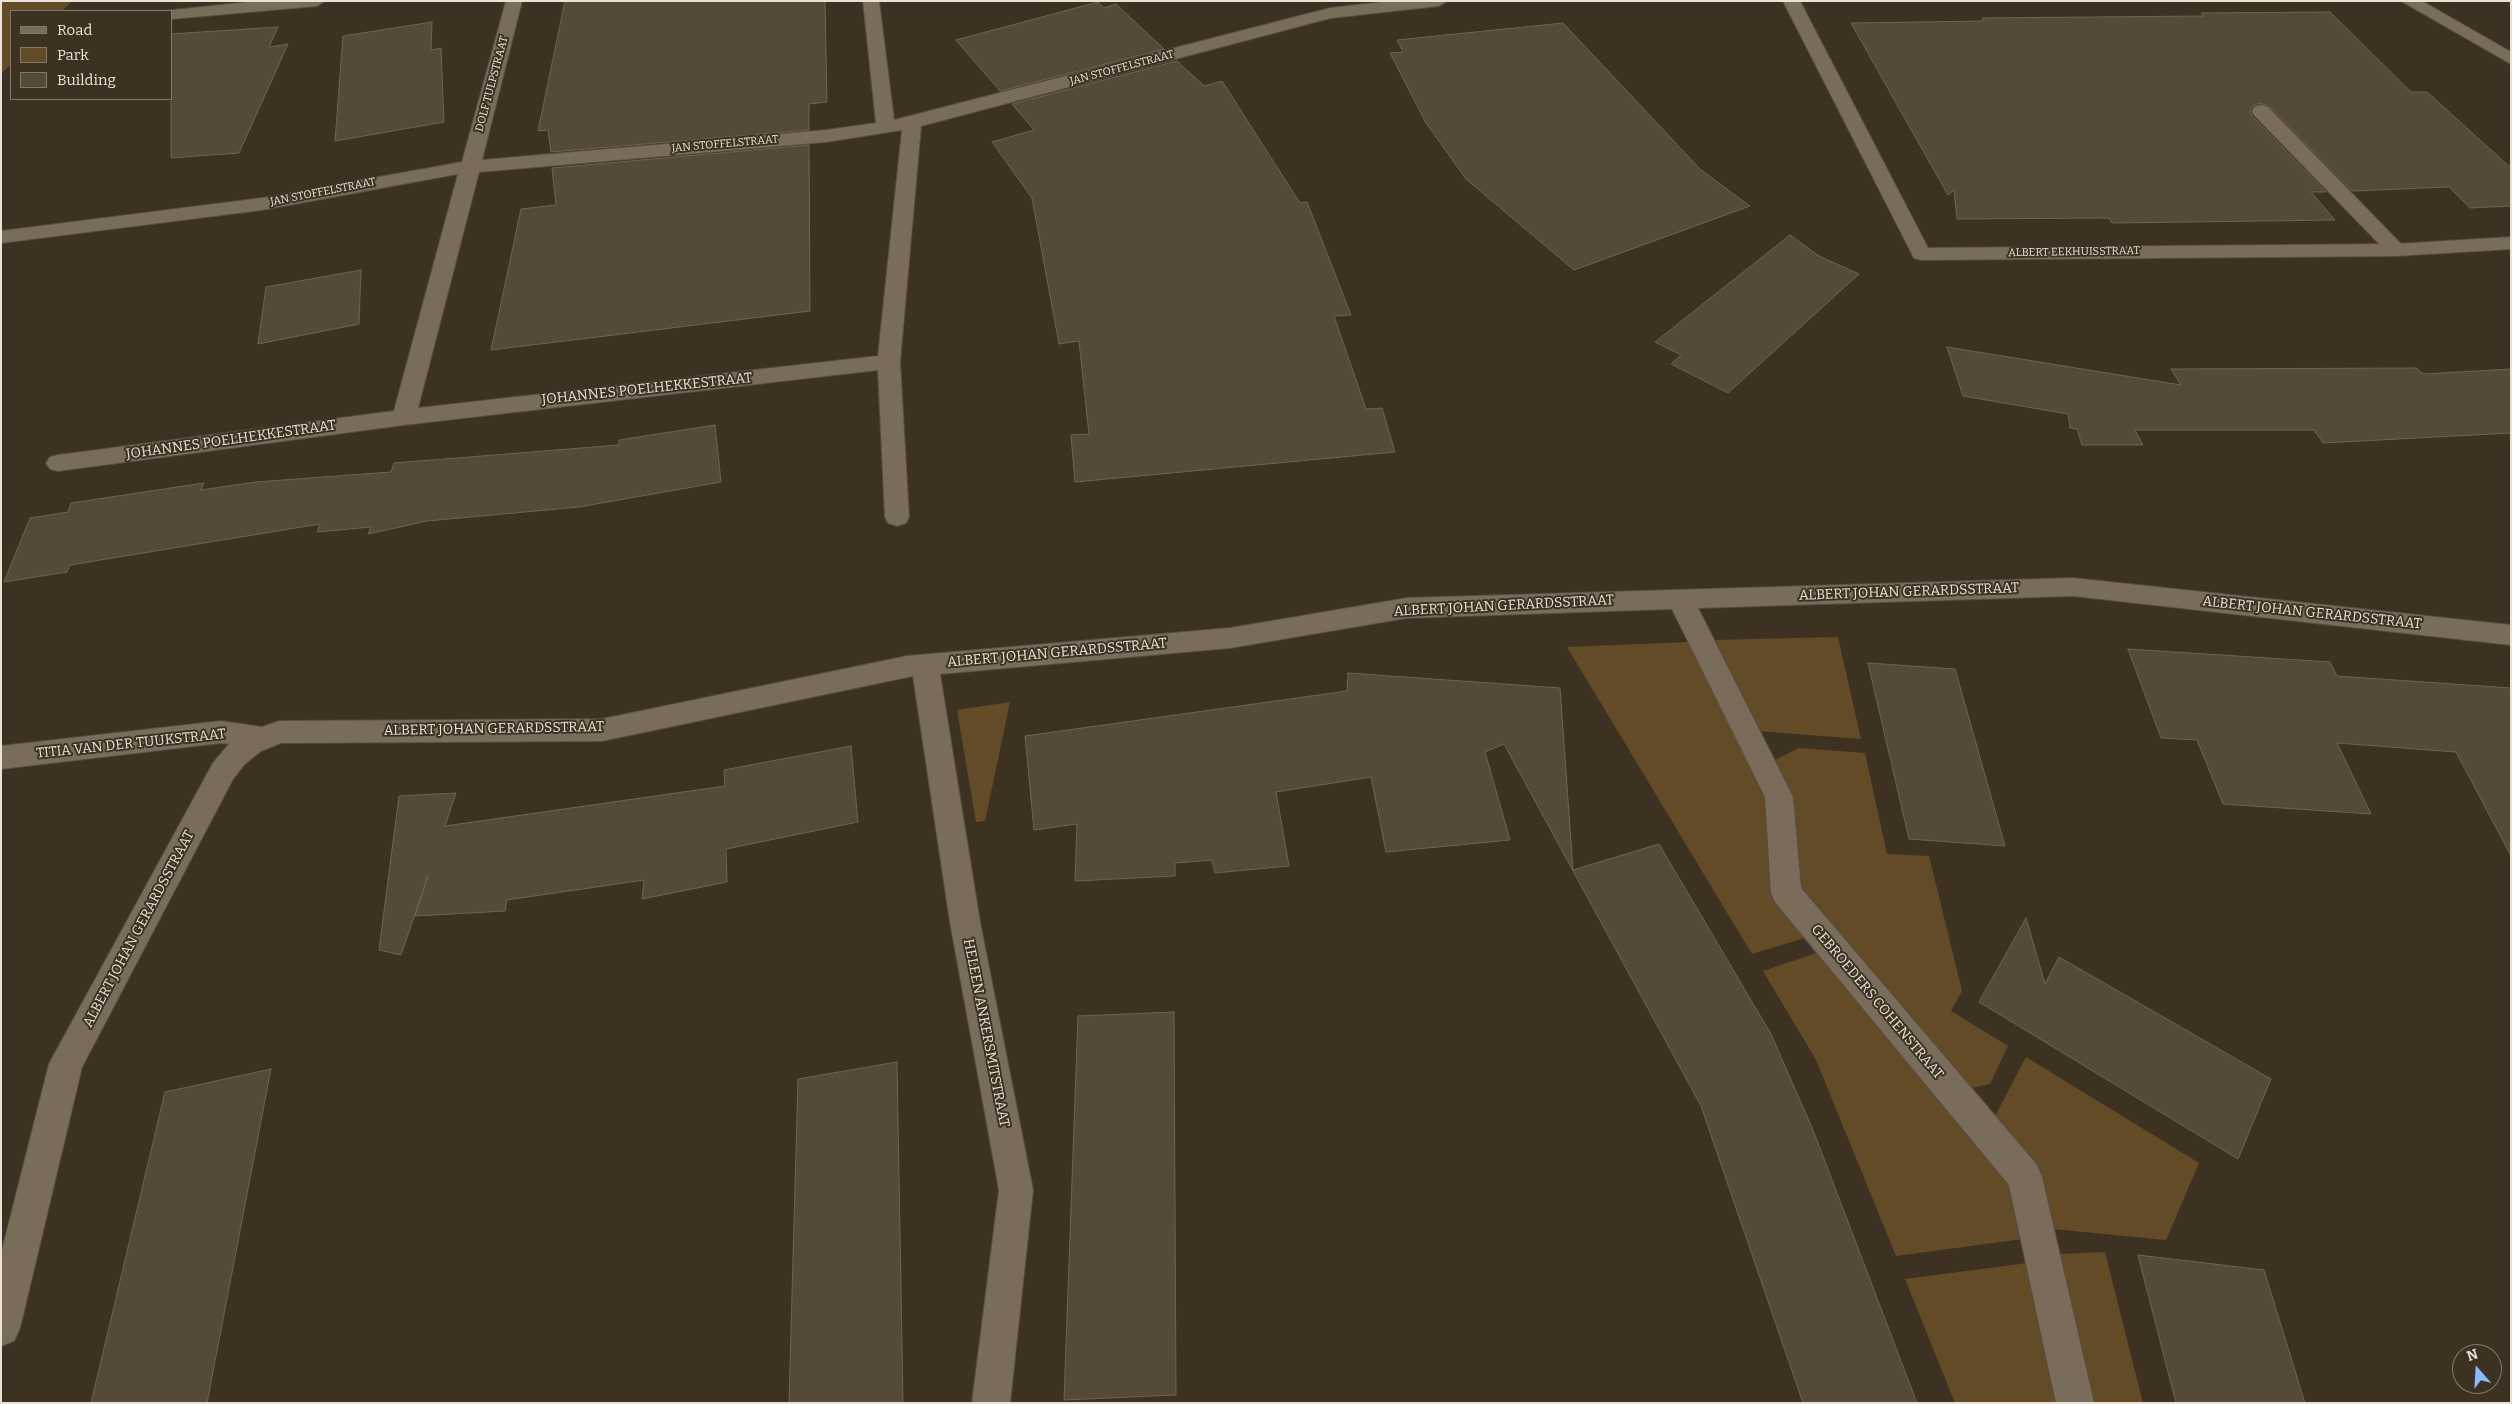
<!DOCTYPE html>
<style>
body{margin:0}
#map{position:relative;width:2512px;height:1404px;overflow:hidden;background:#3d3222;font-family:Bitter,serif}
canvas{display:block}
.frame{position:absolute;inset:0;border:2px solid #e9e2d8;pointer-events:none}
.legend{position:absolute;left:10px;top:10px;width:162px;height:90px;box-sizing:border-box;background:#3d3222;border:1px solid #82786b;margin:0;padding:6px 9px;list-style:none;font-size:15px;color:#e9e2d8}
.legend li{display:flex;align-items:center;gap:10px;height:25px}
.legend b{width:25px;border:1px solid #82786b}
.north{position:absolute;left:2452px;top:1344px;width:50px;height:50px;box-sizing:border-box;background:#3d3222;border:1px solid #82786b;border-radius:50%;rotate:341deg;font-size:14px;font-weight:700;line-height:20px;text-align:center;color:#e9e2d8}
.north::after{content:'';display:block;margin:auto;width:18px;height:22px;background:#88bafc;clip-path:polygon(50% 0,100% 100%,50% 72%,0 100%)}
</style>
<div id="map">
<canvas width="2512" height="1404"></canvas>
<div class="frame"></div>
<ul class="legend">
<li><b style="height:6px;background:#796c5b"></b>Road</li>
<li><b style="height:14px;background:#644b28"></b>Park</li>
<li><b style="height:14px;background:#554938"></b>Building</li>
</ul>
<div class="north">N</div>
</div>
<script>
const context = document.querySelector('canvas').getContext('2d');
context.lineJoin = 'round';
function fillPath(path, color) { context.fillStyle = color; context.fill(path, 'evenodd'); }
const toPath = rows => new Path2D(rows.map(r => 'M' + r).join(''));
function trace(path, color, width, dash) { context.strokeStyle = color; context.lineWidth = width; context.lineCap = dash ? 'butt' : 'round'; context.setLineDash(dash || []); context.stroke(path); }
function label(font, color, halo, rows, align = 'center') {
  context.font = font + ' Bitter,serif'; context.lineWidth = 4; context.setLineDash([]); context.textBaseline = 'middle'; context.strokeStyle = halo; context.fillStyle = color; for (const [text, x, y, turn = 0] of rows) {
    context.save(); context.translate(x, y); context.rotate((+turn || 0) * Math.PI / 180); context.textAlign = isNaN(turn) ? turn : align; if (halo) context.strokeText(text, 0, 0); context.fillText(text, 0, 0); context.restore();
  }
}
fillPath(toPath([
 [1,1,72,1,62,11,11,11,11,64,1,74],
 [1838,637,1861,739,1757,731,1712,640],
 [1689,642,1766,798,1808,937,1752,954,1567,647],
 [1010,702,985,821,976,822,957,710],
 [1799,748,1865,753,1887,854,1929,856,1962,991,1951,1011,2008,1046,1990,1084,1971,1088,1800,892,1773,761],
 [1819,952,2011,1180,2023,1239,1896,1256,1816,1060,1763,971],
 [2026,1057,2199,1163,2166,1240,2053,1229,1994,1118],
 [2105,1252,2143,1403,2094,1403,2059,1254],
 [2028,1263,2058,1403,1955,1403,1905,1279]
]), '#644b28');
const building = toPath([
 [565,1,825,1,827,102,809,104,809,130,551,152,548,130,538,131,565,1],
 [1098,2,1104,8,1116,4,1164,49,1000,91,956,40,1098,2],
 [2330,12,2411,92,2427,92,2511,168,2511,206,2470,208,2449,187,2352,191,2269,106,2260,103,2252,106,2250,110,2252,116,2326,192,2311,192,2335,220,2112,223,2109,218,1957,219,1954,190,1948,195,1851,23,1984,21,1982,18,2204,16,2201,13,2330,12],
 [432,22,431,50,441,48,444,122,335,141,343,36,432,22],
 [1563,23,1701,170,1750,206,1574,270,1466,179,1426,123,1390,53,1403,52,1397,40,1563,23],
 [278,27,269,47,288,44,239,153,171,158,171,34,278,27],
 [1177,61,1204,86,1222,81,1300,203,1307,202,1351,315,1334,316,1366,409,1382,408,1395,452,1075,482,1071,435,1089,434,1079,341,1059,344,1032,198,992,142,1034,130,1012,104,1177,61],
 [809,145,810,311,491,350,521,209,556,205,552,168,809,145],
 [1790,235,1819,256,1859,274,1728,393,1671,364,1681,355,1655,342,1790,235],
 [361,270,359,324,258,344,266,287,361,270],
 [1947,347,2181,385,2171,369,2417,368,2423,374,2511,369,2511,433,2323,443,2314,430,2135,430,2143,445,2082,445,2077,429,2070,428,2068,414,1963,396,1947,347],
 [715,425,721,482,579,507,427,521,368,534,371,527,317,532,320,524,70,565,67,572,4,582,30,518,68,512,71,503,204,483,201,490,256,482,391,472,394,463,619,445,619,440,715,425],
 [2128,649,2330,662,2337,676,2511,688,2511,856,2456,752,2337,743,2371,814,2223,804,2197,740,2161,738,2128,649],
 [1868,663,1955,669,2005,846,1909,839,1868,663],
 [1348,673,1560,688,1573,870,1659,844,1771,1034,1813,1130,1917,1403,1803,1403,1701,1106,1504,744,1485,752,1510,840,1386,852,1371,777,1276,792,1289,866,1215,873,1212,860,1175,863,1175,876,1075,881,1077,824,1034,830,1025,736,1347,691,1348,673],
 [851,746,858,822,726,849,727,882,642,899,644,880,507,900,505,911,415,916,428,876,401,955,379,950,399,796,456,793,445,826,725,786,724,770,851,746],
 [2026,918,2045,984,2059,957,2271,1079,2238,1159,1979,1002,2026,918],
 [1174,1012,1176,1395,1064,1400,1078,1016,1174,1012],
 [897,1062,903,1403,789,1403,798,1079,897,1062],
 [271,1069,207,1403,91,1403,165,1092,271,1069],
 [2138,1255,2264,1270,2305,1403,2176,1403,2138,1255]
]);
fillPath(building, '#554938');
trace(building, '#6f6351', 1);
const lane = toPath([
 [2261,105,2268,107,2403,246,2406,250,2403,254,2396,256,2389,254,2254,115,2252,111,2254,107,2261,105]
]);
const street = toPath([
 [257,1,325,1,317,6,171,19,171,11,164,11,257,1],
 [506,1,522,1,482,160,826,130,876,123,863,1,879,1,894,120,1330,8,1391,1,1447,1,1439,6,1331,18,921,126,900,362,909,517,906,523,897,526,888,523,885,517,878,370,404,425,58,471,50,469,46,463,50,457,58,455,394,411,458,174,262,210,1,243,1,231,262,198,462,162,506,1],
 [902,130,878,356,418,408,479,172,826,142,902,130],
 [1783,1,1800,1,1928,248,2396,244,2511,237,2511,249,2396,256,1921,260,1914,258,1783,1],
 [2401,1,2422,1,2511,52,2511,64,2401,1],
 [2073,578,2511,625,2511,645,2073,596,1698,608,1793,797,1801,888,2037,1165,2042,1177,2094,1403,2056,1403,2009,1185,1775,902,1771,893,1765,797,1672,609,1407,618,1230,648,940,674,980,922,1033,1190,1010,1403,972,1403,999,1190,950,922,913,676,602,741,281,743,261,751,245,764,233,779,82,1067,20,1328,14,1341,1,1346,1,1254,49,1064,213,763,229,744,221,743,1,769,1,746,221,721,262,727,279,721,602,719,907,656,1230,628,1407,598,2073,578]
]);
trace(lane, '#574e40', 2);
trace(street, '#574e40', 2);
fillPath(lane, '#796c5b');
fillPath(street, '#796c5b');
label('11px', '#e9e2d8', '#3d3222', [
 ["JAN STOFFELSTRAAT",1122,68,-15],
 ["DOLF TULPSTRAAT",492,84,-75],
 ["JAN STOFFELSTRAAT",725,144,-5],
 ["JAN STOFFELSTRAAT",323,192,-11],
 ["ALBERT EEKHUISSTRAAT",2074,252,-1]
]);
label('14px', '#e9e2d8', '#3d3222', [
 ["JOHANNES POELHEKKESTRAAT",647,389,-6],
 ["JOHANNES POELHEKKESTRAAT",231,440,-8],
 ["ALBERT JOHAN GERARDSSTRAAT",1909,592,-2],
 ["ALBERT JOHAN GERARDSSTRAAT",1504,606,-3],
 ["ALBERT JOHAN GERARDSSTRAAT",2312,613,6],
 ["ALBERT JOHAN GERARDSSTRAAT",1057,653,-5],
 ["ALBERT JOHAN GERARDSSTRAAT",494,729,-1],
 ["TITIA VAN DER TUUKSTRAAT",131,744,-6],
 ["ALBERT JOHAN GERARDSSTRAAT",139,929,-62],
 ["GEBROEDERS COHENSTRAAT",1877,1002,50],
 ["HELEEN ANKERSMITSTRAAT",986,1033,79]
]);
</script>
